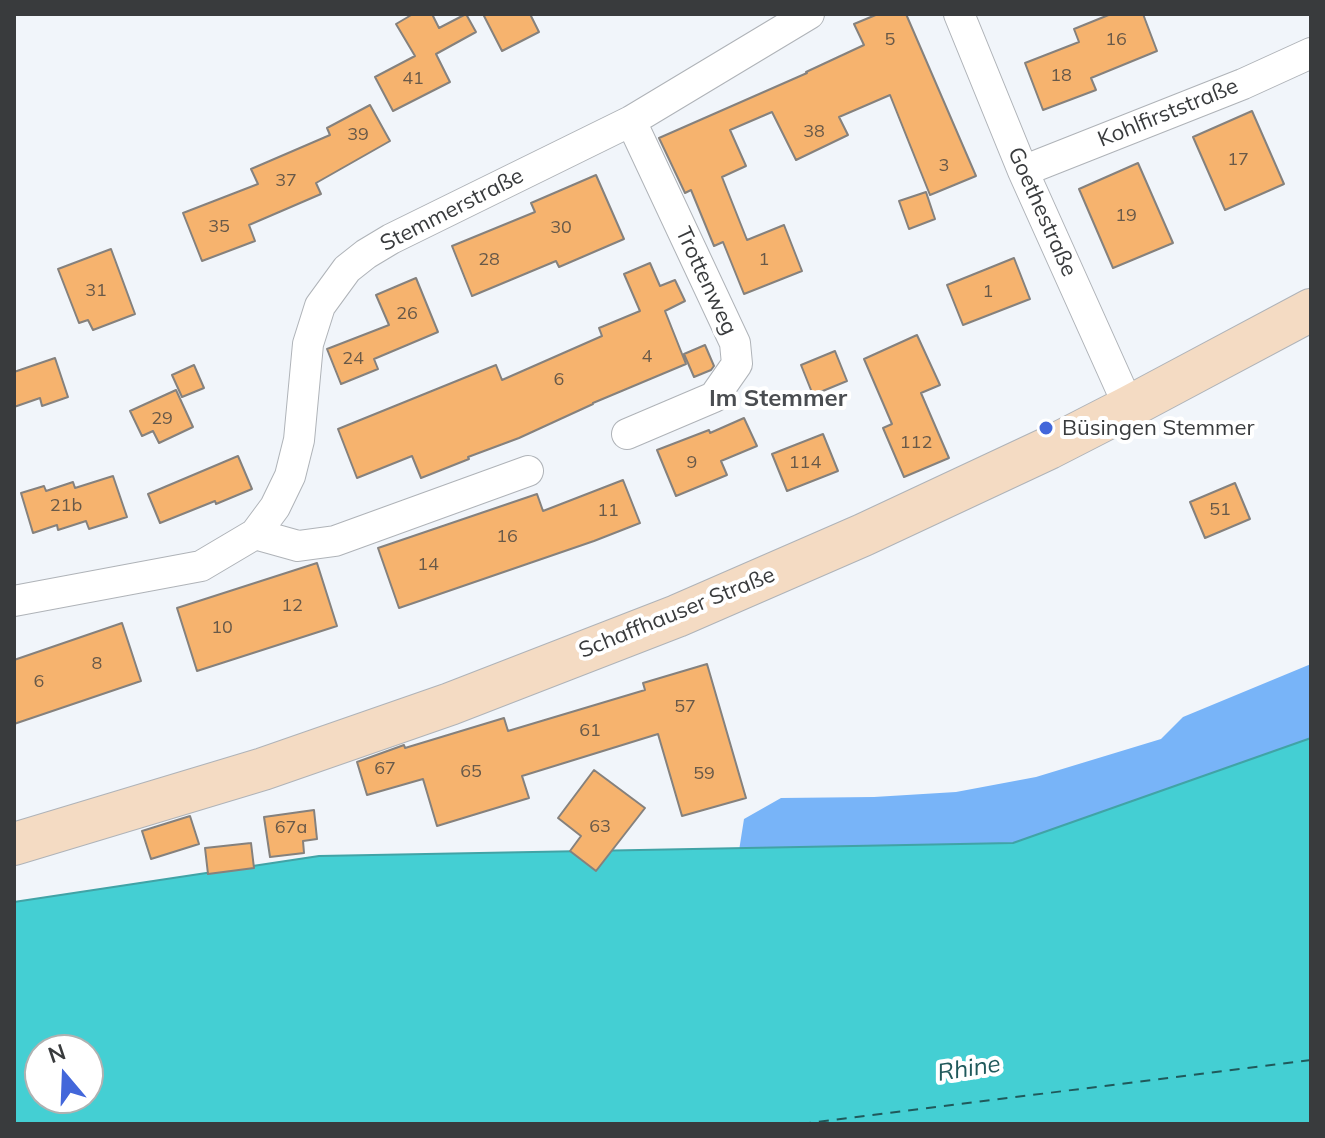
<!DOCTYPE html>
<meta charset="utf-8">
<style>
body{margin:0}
#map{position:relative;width:1325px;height:1138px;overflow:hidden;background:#f1f5fa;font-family:Mulish,sans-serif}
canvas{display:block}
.frame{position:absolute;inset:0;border:16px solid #393b3d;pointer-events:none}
.north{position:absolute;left:24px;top:1034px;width:80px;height:80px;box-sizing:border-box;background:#fff;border:2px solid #b0b1b1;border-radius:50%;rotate:341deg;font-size:22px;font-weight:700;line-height:32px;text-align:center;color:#393b3d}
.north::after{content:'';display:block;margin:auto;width:28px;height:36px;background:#4367da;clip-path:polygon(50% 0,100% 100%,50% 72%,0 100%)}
</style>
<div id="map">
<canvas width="1325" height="1138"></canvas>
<div class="frame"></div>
<div class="north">N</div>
</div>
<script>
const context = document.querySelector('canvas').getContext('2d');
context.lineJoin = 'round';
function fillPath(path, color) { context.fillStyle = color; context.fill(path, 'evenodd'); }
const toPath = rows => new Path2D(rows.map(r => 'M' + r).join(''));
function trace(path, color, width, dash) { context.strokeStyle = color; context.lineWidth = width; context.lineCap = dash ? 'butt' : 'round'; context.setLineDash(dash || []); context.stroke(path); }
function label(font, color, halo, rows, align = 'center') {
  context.font = font + ' Mulish,sans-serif'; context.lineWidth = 8; context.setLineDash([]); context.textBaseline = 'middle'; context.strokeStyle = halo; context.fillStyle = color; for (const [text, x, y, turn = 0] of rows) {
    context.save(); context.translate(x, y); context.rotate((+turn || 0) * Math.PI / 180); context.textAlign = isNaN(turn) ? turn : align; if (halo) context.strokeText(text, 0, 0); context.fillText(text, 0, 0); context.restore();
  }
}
fillPath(toPath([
 [1311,664,1311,738,1013,843,738,857,744,819,781,798,874,797,956,792,1036,777,1161,739,1183,717]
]), '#78b4f8');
const water = toPath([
 [1311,738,1311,1124,14,1124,14,902,319,856,1013,843,1311,738],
 [40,1050,88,1050,88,1098,40,1098,40,1050]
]);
fillPath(water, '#44cfd3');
trace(water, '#41a3a6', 2);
trace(toPath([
 [801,1124,1311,1060]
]), '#20595b', 2, [10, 8]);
const building = toPath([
 [413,14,432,14,439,28,466,14,476,32,436,54,450,82,393,111,375,77,415,56,396,24,413,14],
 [483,14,530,14,539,32,502,51,483,14],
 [878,14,906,14,976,176,930,195,890,95,839,117,848,135,796,160,772,112,730,130,746,166,722,177,747,240,784,225,802,271,744,294,723,242,714,246,691,190,685,193,659,138,807,73,806,72,864,45,854,24,878,14],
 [1111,14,1143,14,1157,51,1091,78,1096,90,1043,110,1025,63,1079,42,1074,29,1111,14],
 [370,105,390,141,316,183,321,194,249,225,255,241,202,261,183,213,258,184,251,169,330,135,327,128,370,105],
 [1252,111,1284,184,1225,210,1193,137,1252,111],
 [1138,163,1173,243,1113,268,1079,189,1138,163],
 [596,175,624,239,559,267,556,261,472,296,452,246,535,212,531,203,596,175],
 [926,192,935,219,909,229,899,201,926,192],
 [111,249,135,314,93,330,88,320,79,323,58,269,111,249],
 [1014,258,1030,299,963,325,947,285,1014,258],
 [650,263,660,286,675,280,685,301,665,311,686,364,593,403,593,404,519,438,468,457,469,459,421,478,412,456,357,478,338,429,496,365,502,380,602,336,599,328,640,311,624,274,650,263],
 [416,278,438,332,374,359,378,369,341,384,327,349,389,325,376,295,416,278],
 [917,335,940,385,921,393,949,458,904,477,883,428,892,424,864,359,917,335],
 [705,345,714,366,711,370,694,377,684,354,705,345],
 [835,351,847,381,813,395,801,365,835,351],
 [55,358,68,397,42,406,40,398,14,407,14,372,55,358],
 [194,365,204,388,182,397,172,375,194,365],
 [176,390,193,427,159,443,153,431,142,436,130,411,176,390],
 [744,418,757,446,721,461,727,475,676,496,657,450,709,430,710,433,744,418],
 [823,434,838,471,787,491,772,454,823,434],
 [238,456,252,489,216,504,215,501,160,523,148,494,238,456],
 [113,476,127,517,89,529,86,521,58,530,57,525,33,533,21,493,44,486,46,491,73,482,75,488,113,476],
 [623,480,640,523,594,541,399,608,378,548,537,494,543,511,623,480],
 [1235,483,1250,519,1205,538,1190,502,1235,483],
 [317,563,337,626,197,671,177,608,317,563],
 [122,623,141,681,14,724,14,660,122,623],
 [707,664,746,798,682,816,658,734,522,776,529,798,437,826,423,779,367,795,357,762,404,745,405,748,504,718,508,731,645,690,643,683,707,664],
 [594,770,645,808,596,871,570,851,581,836,558,818,594,770],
 [314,810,317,839,303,841,304,853,270,857,264,817,314,810],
 [190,816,199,844,151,859,142,831,190,816],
 [251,843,254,868,208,874,205,848,251,843]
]);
fillPath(building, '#f6b36e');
trace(building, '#85817d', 2);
const street = toPath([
 [959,14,1023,171,1129,407],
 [1023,171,1243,84,1311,53],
 [627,434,714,397,737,364,735,343,631,121],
 [255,534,298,546,335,541,528,471],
 [14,601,201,566,255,534,275,507,290,476,299,440,308,344,320,306,347,269,366,254,391,239,631,121,809,14]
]);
const secondary = toPath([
 [14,844,263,769,450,704,677,616,863,535,1049,448,1129,407,1311,310]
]);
trace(street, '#afb3b8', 32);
trace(secondary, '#afb3b8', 44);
trace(street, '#fff', 30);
trace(secondary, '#f4dbc3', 42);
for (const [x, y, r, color] of [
 [1046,428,8,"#4367da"]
]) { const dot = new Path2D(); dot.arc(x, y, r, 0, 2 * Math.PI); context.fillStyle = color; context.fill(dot); trace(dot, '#fff', 3); }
label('18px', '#685949', null, [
 ["5",890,40],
 ["16",1116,40],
 ["18",1061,76],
 ["41",413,79],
 ["38",814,132],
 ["39",358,135],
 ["17",1238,160],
 ["3",944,166],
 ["37",286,181],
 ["19",1126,216],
 ["35",219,227],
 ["30",561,228],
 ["28",489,260],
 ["1",764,260],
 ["31",96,291],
 ["1",988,292],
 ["26",407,314],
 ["4",647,357],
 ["24",353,359],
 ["6",559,380],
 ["29",162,419],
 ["112",916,443],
 ["9",692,463],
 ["114",805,463],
 ["21b",66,506],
 ["51",1220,510],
 ["11",608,511],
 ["16",507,537],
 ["14",428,565],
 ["12",292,606],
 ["10",222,628],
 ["8",97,664],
 ["6",39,682],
 ["57",685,707],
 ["61",590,731],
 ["67",385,769],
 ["65",471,772],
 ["59",704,774],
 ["63",600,827],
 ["67a",291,828]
]);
label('22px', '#393b3d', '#fff', [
 ["Kohlfirststraße",1168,113,-22],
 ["Stemmerstraße",452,210,-27],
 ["Goethestraße",1042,212,66],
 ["Trottenweg",706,281,65],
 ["Schaffhauser Straße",677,613,-22]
]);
label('22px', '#393b3d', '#fff', [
 ["Büsingen Stemmer",1062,428]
], 'left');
label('bold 24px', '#4a4d51', '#fff', [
 ["Im Stemmer",778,399]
]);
label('italic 24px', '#20595b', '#fff', [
 ["Rhine",969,1069,-9]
]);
</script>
